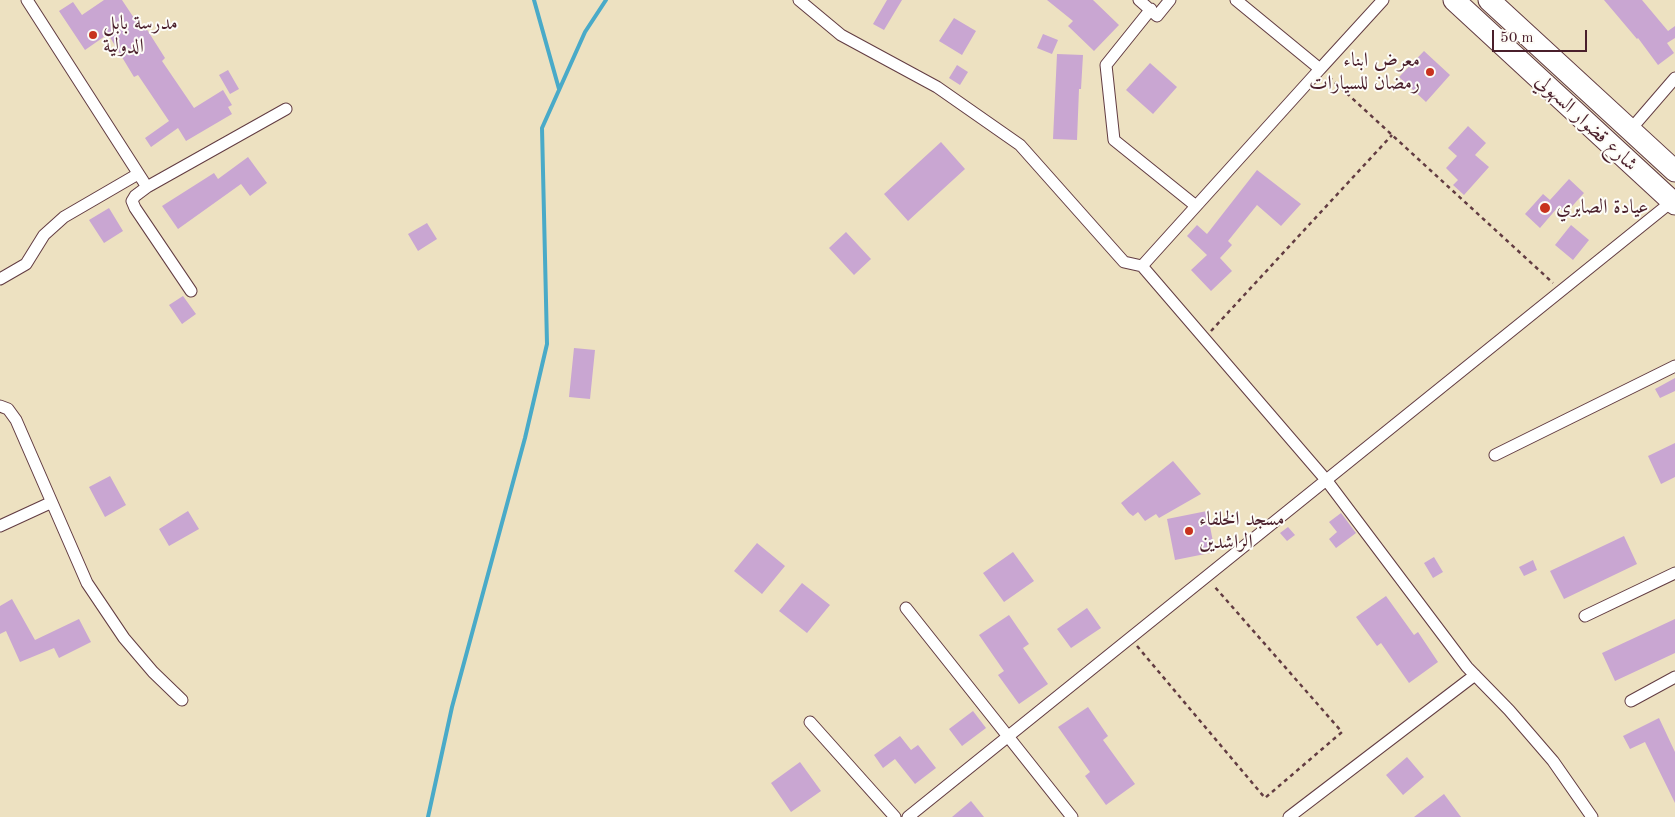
<!DOCTYPE html>
<meta charset="utf-8">
<style>
body{margin:0}
#map{position:relative;width:1675px;height:817px;overflow:hidden;background:#ede1c1;font-family:"Old Standard TT",serif}
canvas{display:block}
.scale{position:absolute;left:1492px;top:30px;width:95px;height:22px;box-sizing:border-box;border:2px solid #4a1f2b;border-top:0;padding-left:6px;font-size:15px;line-height:18px;white-space:nowrap;color:#4a1f2b;-webkit-text-stroke:4px #fdfcf7;paint-order:stroke}
</style>
<div id="map">
<canvas width="1675" height="817"></canvas>
<div class="scale">50 m</div>
</div>
<script>
const context = document.querySelector('canvas').getContext('2d');
context.lineJoin = 'round';
const toPath = rows => new Path2D(rows.map(r => 'M' + r).join(''));
function trace(path, color, width, dash) { context.strokeStyle = color; context.lineWidth = width; context.lineCap = dash ? 'butt' : 'round'; context.setLineDash(dash || []); context.stroke(path); }
function fillPath(path, color) { context.fillStyle = color; context.fill(path, 'evenodd'); }
function label(font, color, halo, rows, align = 'center') {
  context.font = font + ' "Old Standard TT",Amiri,serif'; context.lineWidth = 4; context.setLineDash([]); context.textBaseline = 'middle'; context.strokeStyle = halo; context.fillStyle = color; for (const [text, x, y, turn = 0] of rows) {
    context.save(); context.translate(x, y); context.rotate((+turn || 0) * Math.PI / 180); context.textAlign = isNaN(turn) ? turn : align; if (halo) context.strokeText(text, 0, 0); context.fillText(text, 0, 0); context.restore();
  }
}
trace(toPath([
 [534,0,559,89],
 [428,817,452,707,525,438,547,344,542,128,585,32,606,0]
]), '#49aac8', 4);
fillPath(toPath([
 [104,0,122,0,142,30,146,28,165,58,162,61,194,108,223,90,232,105,228,107,232,114,186,141,178,128,151,147,145,138,169,121,138,75,134,77,108,34,85,50,59,11,73,2,82,15],
 [887,0,902,0,884,30,873,24],
 [1047,0,1093,0,1119,25,1094,51,1068,26,1073,21],
 [1604,0,1642,0,1668,31,1675,26,1675,38,1667,43,1674,53,1658,65,1638,38,1637,39],
 [954,18,976,31,962,55,939,41],
 [1043,34,1058,40,1052,54,1037,48],
 [1424,51,1450,75,1426,102,1399,77],
 [1057,54,1083,55,1081,89,1079,89,1077,140,1053,139],
 [1150,63,1177,87,1153,114,1126,90],
 [957,65,968,72,960,85,949,78],
 [228,70,239,89,230,94,219,75],
 [1468,126,1486,143,1475,155,1489,167,1464,195,1453,185,1458,180,1446,168,1457,156,1448,148],
 [941,142,965,169,908,221,884,194],
 [248,157,267,183,250,196,241,184,178,229,162,206,214,173,218,179],
 [1257,170,1301,204,1281,226,1257,205,1228,241,1232,245,1220,258,1232,271,1211,291,1191,270,1207,255,1187,236,1197,225,1207,234],
 [1569,179,1584,193,1566,213,1558,207,1540,228,1525,214,1543,194,1550,200],
 [109,208,123,231,104,243,89,220],
 [427,223,437,239,418,251,408,234],
 [1571,225,1589,240,1573,260,1555,245],
 [846,232,871,259,854,275,829,248],
 [183,296,196,314,182,324,169,305],
 [574,348,595,350,590,399,569,397],
 [1675,378,1675,391,1660,398,1655,389],
 [1675,443,1675,477,1661,484,1648,456],
 [1173,461,1201,494,1159,518,1156,514,1145,521,1138,512,1133,516,1129,513,1121,503],
 [110,476,126,505,105,517,89,487],
 [188,511,199,529,169,546,159,529],
 [1207,511,1215,552,1175,560,1167,519],
 [1341,513,1356,533,1336,548,1329,539,1337,532,1329,522],
 [1288,527,1295,535,1287,541,1280,533],
 [1624,536,1637,564,1564,599,1550,571],
 [757,543,785,566,762,594,734,571],
 [1013,552,1034,581,1004,602,983,573],
 [1434,557,1443,572,1433,578,1424,563],
 [1533,560,1537,570,1524,576,1519,567],
 [802,583,830,605,807,633,779,611],
 [1386,596,1414,635,1418,632,1438,662,1409,683,1381,643,1377,646,1356,617],
 [12,599,35,640,79,619,91,642,59,658,54,648,20,662,6,631,0,634,0,606],
 [1087,608,1101,628,1071,648,1057,629],
 [1009,615,1029,644,1023,648,1048,684,1019,704,998,675,1004,671,979,635],
 [1675,619,1675,653,1615,681,1602,653],
 [1088,707,1108,736,1103,740,1135,784,1106,805,1085,776,1090,772,1058,727],
 [973,711,986,728,962,746,949,729],
 [1659,718,1675,752,1675,803,1645,742,1630,749,1623,736],
 [900,736,911,750,918,745,936,768,915,784,895,759,883,768,874,755],
 [1407,757,1424,777,1403,795,1386,775],
 [800,762,821,791,791,812,771,783],
 [1444,794,1461,817,1414,817],
 [971,801,984,817,952,817]
]), '#c9a6d2');
const street = toPath([
 [27,0,147,187,286,109],
 [799,0,841,35,937,87,1020,145,1124,262,1142,266,1327,481,1467,667,1509,710,1553,761,1592,817],
 [1139,0,1157,16,1170,0],
 [1236,0,1320,69,1383,0],
 [1151,9,1106,65,1114,140,1196,206],
 [1631,129,1675,78],
 [147,187,135,196,132,201,135,208,191,291],
 [1142,266,1320,69],
 [0,279,26,264,44,235,64,217,138,174],
 [0,406,8,409,16,420,87,583,124,638,153,672,182,700],
 [1495,455,1675,366],
 [0,526,50,503],
 [906,608,1072,817],
 [1585,616,1675,573],
 [1631,701,1675,677],
 [810,722,895,817],
 [908,817,1675,199],
 [1289,817,1475,675]
]);
const highway = toPath([
 [1454,0,1675,204],
 [1489,0,1675,171]
]);
trace(street, '#623c42', 13);
trace(highway, '#623c42', 23);
trace(toPath([
 [1329,77,1553,283],
 [1211,331,1392,135],
 [1137,646,1265,798,1342,732,1214,586]
]), '#623c42', 2.5, [4, 4]);
trace(street, '#fff', 11);
trace(highway, '#fff', 21);
for (const [x, y, r, color] of [
 [93,35,5,"#c8321e"],
 [1430,72,5,"#c8321e"],
 [1545,208,6,"#c8321e"],
 [1189,531,5,"#c8321e"]
]) { const dot = new Path2D(); dot.arc(x, y, r, 0, 2 * Math.PI); context.fillStyle = color; context.fill(dot); trace(dot, '#fdfcf7', 2); }
label('20px', '#4a1f2b', '#fdfcf7', [
 ["مدرسة بابل",103,24],
 ["الدولية",103,47],
 ["معرض ابناء",1420,61,"right"],
 ["رمضان للسيارات",1420,84,"right"],
 ["عيادة الصابري",1556,208],
 ["مسجد الخلفاء",1199,520],
 ["الراشدين",1199,543]
], 'left');
label('20px', '#4a1f2b', '#fdfcf7', [
 ["شارع قضوار السهولي",1586,123,43]
]);
</script>
